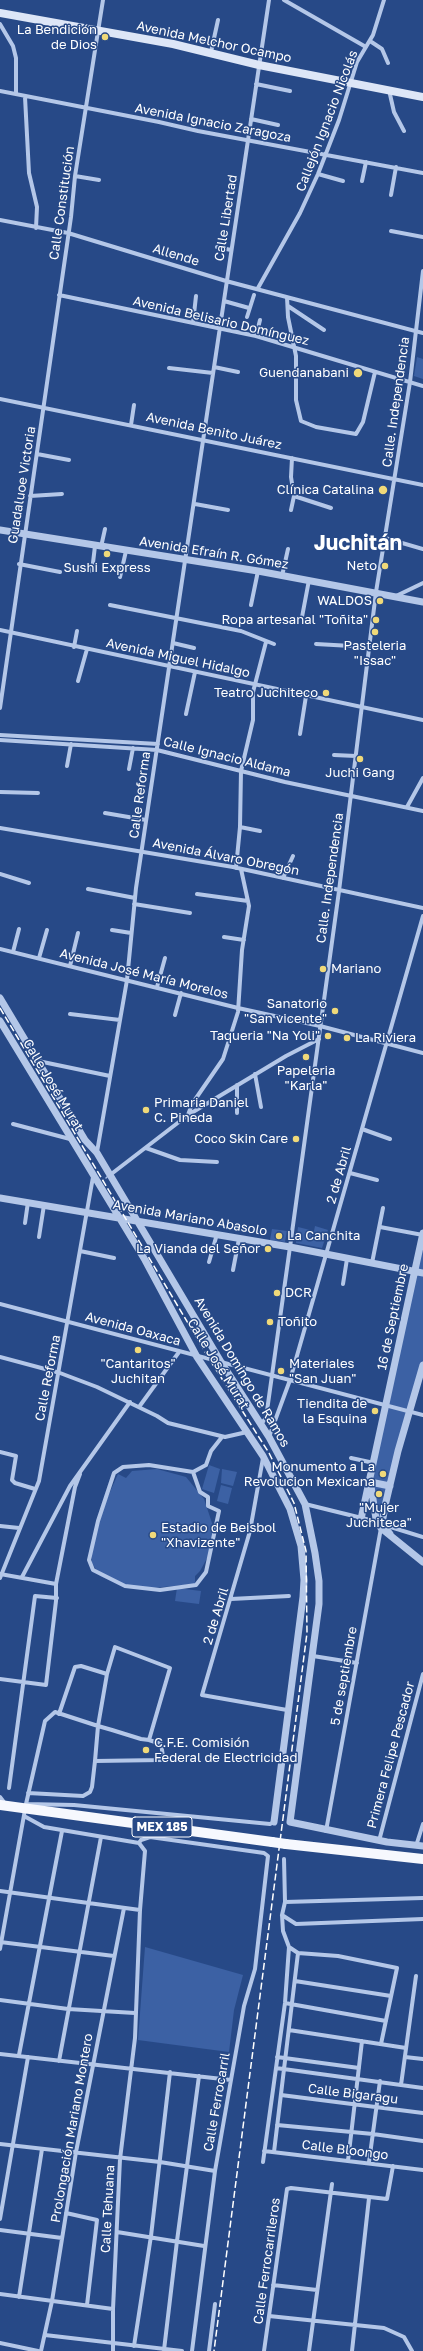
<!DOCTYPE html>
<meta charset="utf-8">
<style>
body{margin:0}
canvas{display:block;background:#274987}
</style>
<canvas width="423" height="2351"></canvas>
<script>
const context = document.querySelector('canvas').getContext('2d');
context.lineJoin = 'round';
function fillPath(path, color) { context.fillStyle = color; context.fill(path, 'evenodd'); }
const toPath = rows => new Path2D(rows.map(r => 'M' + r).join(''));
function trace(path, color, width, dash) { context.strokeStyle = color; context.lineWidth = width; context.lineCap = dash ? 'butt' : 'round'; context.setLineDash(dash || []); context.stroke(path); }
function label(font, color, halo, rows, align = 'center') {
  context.font = font + ' "Golos Text",sans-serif'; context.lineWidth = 3; context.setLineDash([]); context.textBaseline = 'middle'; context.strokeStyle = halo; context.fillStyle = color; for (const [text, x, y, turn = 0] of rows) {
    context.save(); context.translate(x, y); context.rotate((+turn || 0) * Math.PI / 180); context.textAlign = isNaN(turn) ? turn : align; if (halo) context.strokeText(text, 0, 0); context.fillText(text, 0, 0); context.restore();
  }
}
fillPath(toPath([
 [417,357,423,359,423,379,414,376],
 [315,1226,328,1230,322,1248,296,1243,298,1227,314,1231],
 [272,1229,287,1231,285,1242,270,1240],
 [423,1233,423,1367,381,1528,370,1482],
 [209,1465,220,1469,214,1493,202,1489],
 [157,1469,186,1477,204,1499,213,1526,211,1551,200,1571,195,1576,195,1584,141,1589,118,1584,100,1576,92,1563,91,1544,96,1523,118,1474,126,1478,132,1471],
 [222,1469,237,1472,233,1486,221,1483],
 [221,1485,232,1488,228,1504,217,1501],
 [177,1588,201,1591,199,1604,175,1601],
 [145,1947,243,1975,234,2010,229,2052,138,2040]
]), '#3c61a4');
trace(toPath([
 [106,1178,107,1177]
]), '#a8c0e9', 1.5);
trace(toPath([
 [284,0,366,47],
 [0,24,13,46,16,58,16,94],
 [370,41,382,49,388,63],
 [211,52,218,20],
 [256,84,290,91],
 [389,90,394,112,404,131],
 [0,91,159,122,198,131,423,173],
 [25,97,29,173,37,207,36,228],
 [251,119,278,125],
 [318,174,343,181],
 [75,176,99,180],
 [362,181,366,162],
 [391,195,396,167],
 [0,220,68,233,226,281,423,333],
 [391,231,423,237],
 [217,247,231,250],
 [258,288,300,213,318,174,339,120,357,62,373,35,384,0],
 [59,295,256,336,423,386],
 [287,297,288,317,296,356,296,400,301,421,316,427,356,434,363,422,375,372],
 [224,301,249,308],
 [288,306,324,330],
 [247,317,254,295],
 [193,323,196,296],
 [256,336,260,320],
 [214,367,238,372],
 [169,368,213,373],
 [0,399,423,485],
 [131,425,134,405],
 [37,454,69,460],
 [30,496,62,494],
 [294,496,331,508],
 [195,504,228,510],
 [291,510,294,496,291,477,292,458],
 [385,538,423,549],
 [101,547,105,529],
 [19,564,60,572],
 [92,571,95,546],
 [282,576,288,549],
 [120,577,126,551],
 [396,596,423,583],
 [110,605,241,631,274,644],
 [251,605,258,571],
 [302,617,309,580],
 [0,630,423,720],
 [173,643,194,648],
 [316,644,369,647],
 [74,647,77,631],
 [78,681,87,649],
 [0,708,71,217,75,176,103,0],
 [186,714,195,672],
 [300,734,306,696],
 [0,735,158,744],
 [0,740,157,750,285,782,423,811],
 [334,755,356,756],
 [67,766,71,744],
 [129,769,133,748],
 [0,792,38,793],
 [407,807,423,778],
 [105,813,146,820],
 [240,827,260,831],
 [0,828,233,867,423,908],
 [236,868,240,827,241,771,253,720,253,692,266,642],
 [0,874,29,883],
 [283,878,293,856],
 [88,889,135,898],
 [197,894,248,901],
 [134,904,190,913],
 [112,930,131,933],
 [224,937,244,940],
 [0,949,238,1008,320,1026,423,1053],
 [13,952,19,929],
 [39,958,47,930],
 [70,966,78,933],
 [157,987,165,958],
 [70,1014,120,1020],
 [175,1015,181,993],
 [38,1061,110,1076],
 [255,1074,261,1107],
 [237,1113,237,1085],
 [188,1115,192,1104,223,1059,238,1012,242,950,249,906,241,869],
 [13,1124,70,1139],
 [362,1129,390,1139],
 [146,1148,180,1160,217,1162],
 [97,1152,127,980,136,888,269,0],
 [350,1173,377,1180],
 [110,1175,188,1115,286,1056,319,1039],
 [25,1223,28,1202],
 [380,1227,423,1235],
 [39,1237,44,1205],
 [80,1251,114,1258],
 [209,1262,217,1234],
 [372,1263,383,1208],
 [233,1270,239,1239],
 [343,1284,347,1259],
 [0,1304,423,1415],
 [0,1357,60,1373,97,1387,157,1416,168,1423,225,1437,247,1432],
 [139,1407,179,1352],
 [261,1424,266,1418,290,1247,339,891,376,592,410,382,423,271],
 [269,1437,290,1380,423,916],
 [0,1452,16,1456,12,1480,15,1483,35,1489],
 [263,1458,250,1531,202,1695,287,1710],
 [351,1458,374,1463],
 [193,1472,200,1492,208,1497,208,1506,219,1511,206,1572,196,1585,160,1590,125,1586,93,1570,89,1560,98,1521,114,1473,123,1467,149,1465,193,1472,206,1465,211,1451,222,1437],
 [305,1504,378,1522],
 [384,1525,423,1537],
 [0,1526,19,1528],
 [0,1574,56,1584],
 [22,1577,70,1486,130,1402],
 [0,1578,39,1481,93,1177],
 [231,1599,289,1596],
 [313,1656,357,1663],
 [0,1679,46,1685,56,1601,56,1584,75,1487,80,1474],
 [59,1714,75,1667,81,1666,107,1674],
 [9,1788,35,1596,57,1598],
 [28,1793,83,1796,90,1792,92,1787,95,1761,161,1760,163,1756,161,1744,149,1740],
 [0,1797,6,1805],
 [26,1804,74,1805,270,1824,274,1822],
 [24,1816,44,1827,139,1843,145,1851,140,1910,135,2038,120,2159,113,2309,113,2351],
 [326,1831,381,1528],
 [379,1841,423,1674],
 [139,1843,141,1840,150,1837,264,1853,268,1856,255,1969,244,2006,215,2171,192,2351],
 [416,1846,423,1824],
 [284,1859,285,1902,282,1915,283,1931,289,1947,298,1953,338,1956,397,1968,381,2044],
 [0,1891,140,1910],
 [285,1902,423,1898],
 [282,1915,296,1924,423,1919],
 [0,1942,114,1956],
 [0,1949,26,1804,45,1721,55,1712,98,1726,112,1730,141,1739,149,1740,170,1668,115,1647,107,1674,98,1726,95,1761],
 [295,1981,391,1996],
 [0,2000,68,2009,135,2013],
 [285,2003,386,2021],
 [289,2030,406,2048],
 [0,2054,231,2080],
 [19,2055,62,1831],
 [277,2057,359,2068],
 [405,2057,423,2059],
 [59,2061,101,1837],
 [276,2068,423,2088],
 [401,2085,416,1976],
 [281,2095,423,2113],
 [277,2125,373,2134,423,2141],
 [0,2144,160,2162,215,2171],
 [264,2151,423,2170],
 [274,2152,298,1953],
 [348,2161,362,2041],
 [263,2162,285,2003,289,1947],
 [369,2162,380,2081],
 [66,2213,97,2220,87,2305],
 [0,2219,28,2057],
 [0,2230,62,2238],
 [117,2232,204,2246],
 [273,2285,317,2290],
 [0,2294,113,2309],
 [19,2297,42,2149],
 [269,2316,384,2328,404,2337,412,2351],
 [45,2335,182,2351],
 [0,2343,38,2351],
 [134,2346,151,2236,170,2072],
 [164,2350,177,2241,199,2076],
 [41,2351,52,2301,76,2152,124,1908],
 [209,2351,215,2304],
 [264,2351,287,2189,291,2188,387,2199,393,2166],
 [309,2351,332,2184],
 [352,2351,369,2198]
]), '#b4c7e8', 4);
trace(toPath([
 [0,530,258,571,423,602],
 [0,998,85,1140,97,1153,221,1362,269,1437,305,1504,315,1553,319,1581,319,1604,290,1822,387,1842,423,1846],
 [0,1021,145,1260,197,1357,263,1456,290,1509,301,1546,304,1580,303,1597,274,1822],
 [0,1198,290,1247,423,1273],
 [370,1482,390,1486],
 [371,1486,376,1519,381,1528,423,1562],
 [361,1519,423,1233],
 [390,1534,382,1524,385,1506,398,1451,423,1365]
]), '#b4c7e8', 7);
trace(toPath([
 [0,13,173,44,259,65,423,97]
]), '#dde6f7', 8);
trace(toPath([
 [0,1805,272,1842],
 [286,1844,423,1859]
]), '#f6f8fe', 10);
trace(toPath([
 [0,1008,210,1360,269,1453,294,1503,306,1551,307,1633,214,2351]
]), '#fff', 1.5, [7, 3]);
trace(toPath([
 [272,1842,286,1844]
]), '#f6f8fe', 10);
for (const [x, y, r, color] of [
 [105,37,4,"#f0d979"],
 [358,373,5,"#f0d979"],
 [383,490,5,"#f0d979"],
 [107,554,4,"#f0d979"],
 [385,566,4,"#f0d979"],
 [380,601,4,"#f0d979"],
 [376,620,4,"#f0d979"],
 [375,632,4,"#f0d979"],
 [326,693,4,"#f0d979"],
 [360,759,4,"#f0d979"],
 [323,969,4,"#f0d979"],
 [335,1011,4,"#f0d979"],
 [328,1036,4,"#f0d979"],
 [347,1038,4,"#f0d979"],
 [306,1057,4,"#f0d979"],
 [146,1110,4,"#f0d979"],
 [296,1139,4,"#f0d979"],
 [279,1236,4,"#f0d979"],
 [268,1249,4,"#f0d979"],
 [277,1293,4,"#f0d979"],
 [270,1322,4,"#f0d979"],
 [138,1350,4,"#f0d979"],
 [281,1371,4,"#f0d979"],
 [375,1411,4,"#f0d979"],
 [383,1474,4,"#f0d979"],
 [379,1494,4,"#f0d979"],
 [153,1535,4,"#f0d979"],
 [146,1750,4,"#f0d979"]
]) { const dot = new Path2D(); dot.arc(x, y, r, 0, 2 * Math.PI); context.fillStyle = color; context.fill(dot); trace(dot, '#274987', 1.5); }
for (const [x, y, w] of [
 [162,1827,60]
]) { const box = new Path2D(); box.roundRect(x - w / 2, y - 10, w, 20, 3); context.fillStyle = '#274987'; context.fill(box); trace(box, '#fff', 1); }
label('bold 12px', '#fff', null, [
 ["MEX 185",162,1827]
]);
label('13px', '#fff', '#274987', [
 ["La Bendición",97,30],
 ["de Dios",97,45],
 ["Guendanabani",349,373],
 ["Clínica Catalina",374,490],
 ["Neto",377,566],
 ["Sushi Express",107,568,"center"],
 ["WALDOS",372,601],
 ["Ropa artesanal \"Toñita\"",368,620],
 ["Pasteleria",375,646,"center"],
 ["\"Issac\"",375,661,"center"],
 ["Teatro Juchiteco",318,693],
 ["Juchi Gang",360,773,"center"],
 ["Mariano",331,969,"left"],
 ["Sanatorio",327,1004],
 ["\"San vicente\"",327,1019],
 ["Taqueria \"Na Yoli\"",320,1036],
 ["La Riviera",355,1038,"left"],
 ["Papeleria",306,1071,"center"],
 ["\"Karla\"",306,1086,"center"],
 ["Primaria Daniel",154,1103,"left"],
 ["C. Pineda",154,1118,"left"],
 ["Coco Skin Care",288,1139],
 ["La Canchita",287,1236,"left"],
 ["La Vianda del Señor",260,1249],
 ["DCR",285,1293,"left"],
 ["Toñito",278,1322,"left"],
 ["\"Cantaritos\"",138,1364,"center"],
 ["Juchitan",138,1379,"center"],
 ["Materiales",289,1364,"left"],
 ["\"San Juan\"",289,1379,"left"],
 ["Tiendita de",367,1404],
 ["la Esquina",367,1419],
 ["Monumento a La",375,1467],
 ["Revolucion Mexicana",375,1482],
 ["\"Mujer",379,1508,"center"],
 ["Juchiteca\"",379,1523,"center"],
 ["Estadio de Beisbol",161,1528,"left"],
 ["\"Xhavizente\"",161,1543,"left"],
 ["C.F.E. Comisión",154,1743,"left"],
 ["Federal de Electricidad",154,1758,"left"]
], 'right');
label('13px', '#fff', '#274987', [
 ["Avenida Melchor Ocampo",214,42,12],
 ["Callejón Ignacio Nicolás",327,121,-69],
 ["Avenida Ignacio Zaragoza",213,123,11],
 ["Calle Constitución",62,203,-82],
 ["Calle Libertad",226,218,-81],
 ["Allende",176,255,17],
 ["Avenida Belisario Domínguez",221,321,13],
 ["Calle. Independencia",396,402,-82],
 ["Avenida Benito Juárez",214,431,12],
 ["Guadaluoe Victoria",22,485,-81],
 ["Avenida Efraín R. Gómez",214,553,9],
 ["Avenida Miguel Hidalgo",178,658,12],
 ["Calle Ignacio Aldama",227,757,14],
 ["Calle Reforma",140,795,-82],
 ["Avenida Álvaro Obregón",226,857,11],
 ["Calle. Independencia",330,878,-82],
 ["Avenida José María Morelos",144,974,14],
 ["Calle José Murat",53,1085,59],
 ["2 de Abril",339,1175,-74],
 ["Avenida Mariano Abasolo",190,1218,10],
 ["16 de Septiembre",393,1317,-78],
 ["Avenida Oaxaca",133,1329,15],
 ["Calle José Murat",218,1364,58],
 ["Avenida Domingo de Ramos",242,1372,59],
 ["Calle Reforma",48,1378,-79],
 ["2 de Abril",216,1616,-73],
 ["5 de septiembre",344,1676,-80],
 ["Primera Felipe Pescador",391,1755,-75],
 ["Calle Bigaragu",353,2094,7],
 ["Calle Ferrocarril",217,2102,-80],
 ["Prolongación Mariano Montero",72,2128,-80],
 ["Calle Bloongo",345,2150,7],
 ["Calle Tehuana",108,2209,-87],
 ["Calle Ferrocarrileros",267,2261,-82]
]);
label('bold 21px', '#fff', '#274987', [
 ["Juchitán",358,543]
]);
</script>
